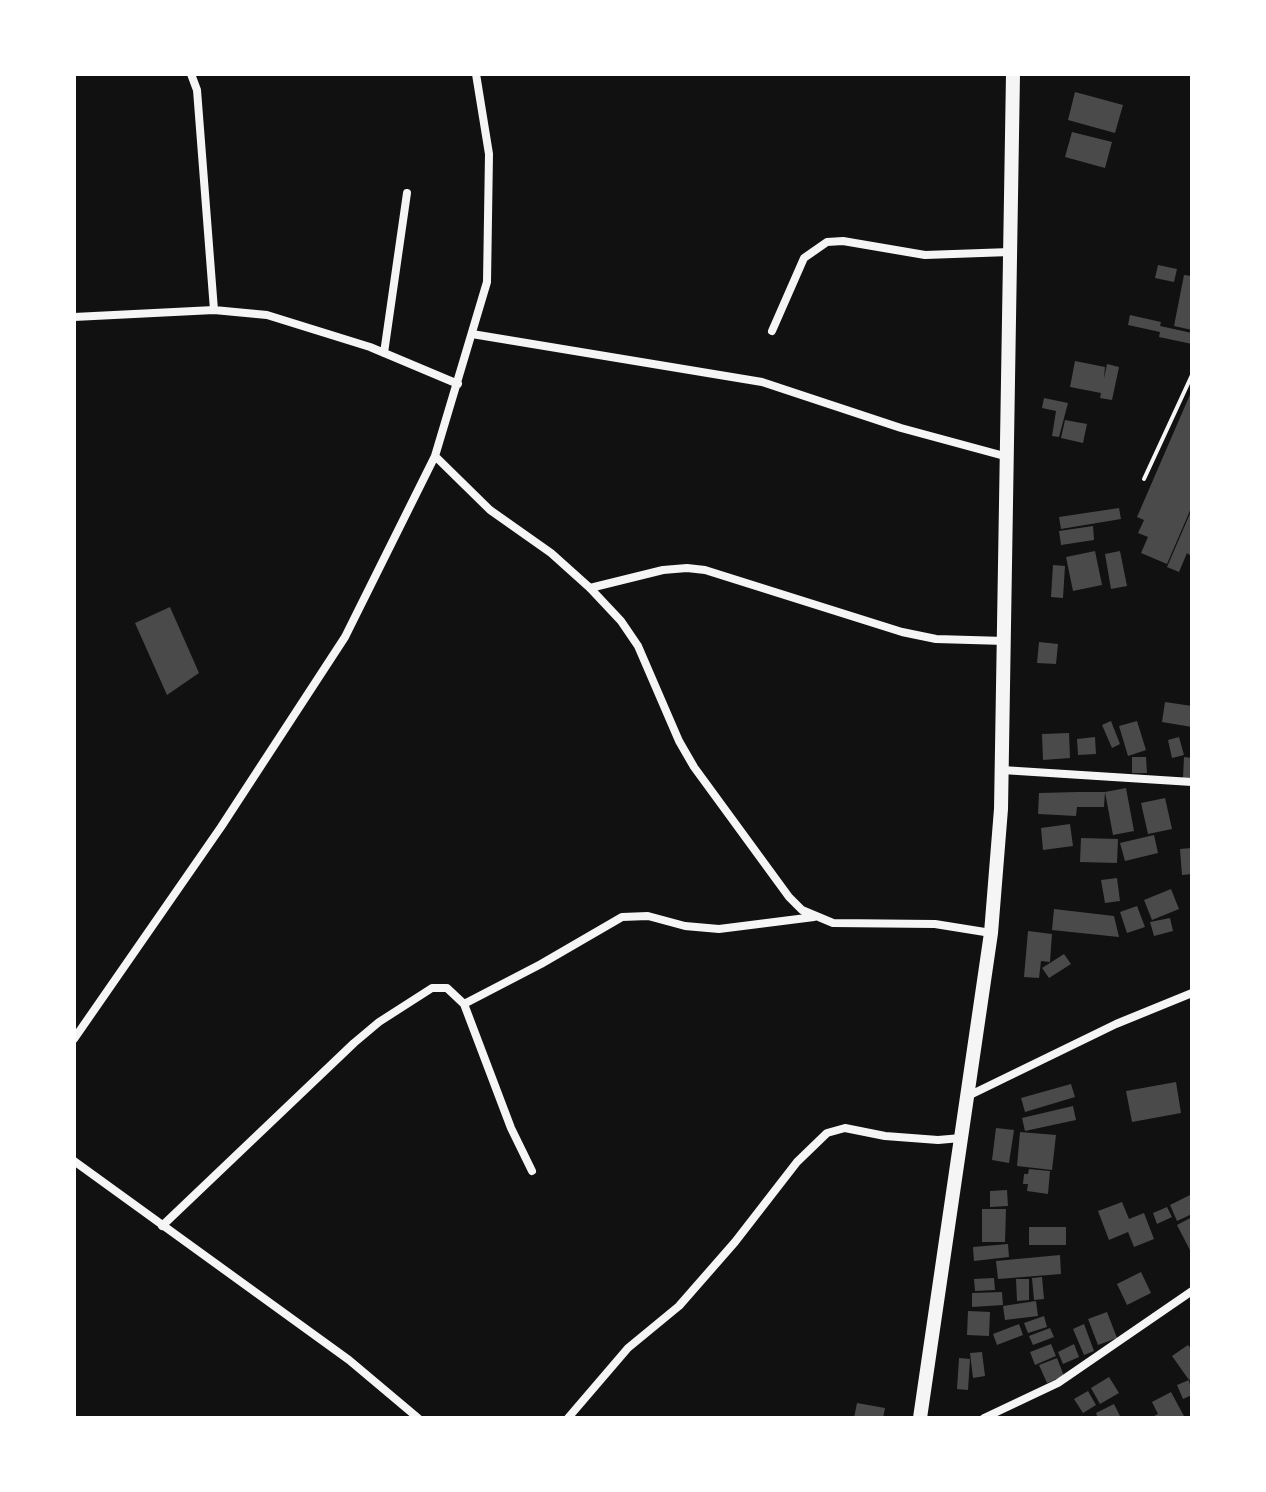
<!DOCTYPE html>
<style>
body{margin:0}
#map{position:relative;width:1266px;height:1492px;overflow:hidden;background:#111;font-family:"Exo 2",sans-serif}
canvas{display:block}
.frame{position:absolute;inset:0;border:76px solid #fff;pointer-events:none}
</style>
<div id="map">
<canvas width="1266" height="1492"></canvas>
<div class="frame"></div>
</div>
<script>
const context = document.querySelector('canvas').getContext('2d');
context.lineJoin = 'round';
function fillPath(path, color) { context.fillStyle = color; context.fill(path, 'evenodd'); }
const toPath = rows => new Path2D(rows.map(r => 'M' + r).join(''));
function trace(path, color, width, dash) { context.strokeStyle = color; context.lineWidth = width; context.lineCap = dash ? 'butt' : 'round'; context.setLineDash(dash || []); context.stroke(path); }
fillPath(toPath([
 [1075,92,1123,105,1115,133,1068,120],
 [1072,132,1112,142,1105,168,1065,157],
 [1158,265,1177,269,1174,282,1155,278],
 [1184,275,1192,276,1192,330,1174,326],
 [1130,315,1161,322,1160,326,1192,333,1192,344,1159,337,1160,332,1128,325],
 [1075,361,1105,367,1104,379,1107,364,1119,367,1112,400,1100,398,1101,393,1070,387],
 [1192,390,1192,506,1167,564,1141,553,1148,537,1138,533,1144,520,1137,517],
 [1044,398,1068,403,1059,437,1052,436,1056,411,1042,408],
 [1065,420,1087,424,1083,443,1061,438],
 [1119,508,1121,519,1061,529,1059,517],
 [1192,509,1192,557,1187,553,1179,572,1167,567],
 [1093,526,1094,540,1061,545,1059,531],
 [1095,551,1102,585,1073,591,1066,557],
 [1120,551,1127,586,1111,589,1105,554],
 [1053,565,1065,566,1063,598,1051,597],
 [170,607,199,673,167,695,135,623],
 [1039,642,1058,644,1056,664,1037,663],
 [1165,702,1192,706,1192,727,1162,722],
 [1111,721,1120,744,1112,748,1102,725],
 [1137,721,1146,750,1128,756,1119,726],
 [1069,733,1070,758,1043,760,1042,734],
 [1095,737,1096,754,1078,755,1077,739],
 [1179,737,1184,755,1172,758,1168,740],
 [1132,757,1146,757,1147,773,1132,773],
 [1184,757,1192,758,1191,779,1183,778],
 [1126,788,1134,831,1113,835,1105,792],
 [1078,792,1105,792,1104,807,1077,807,1076,816,1038,814,1039,793],
 [1165,798,1172,829,1148,834,1141,803],
 [1070,824,1073,846,1043,850,1041,828],
 [1154,835,1158,853,1125,861,1120,843],
 [1081,838,1118,839,1117,863,1080,862],
 [1192,848,1192,874,1182,875,1180,849],
 [1117,878,1120,901,1105,903,1101,880],
 [1171,889,1179,909,1152,920,1144,900],
 [1137,906,1145,927,1127,933,1120,912],
 [1054,909,1114,916,1119,937,1052,930],
 [1170,918,1173,931,1154,936,1150,922],
 [1028,931,1052,934,1050,962,1041,961,1039,978,1024,977],
 [1064,954,1071,964,1049,978,1042,968],
 [1176,1082,1181,1113,1132,1122,1126,1091],
 [1071,1084,1075,1097,1025,1112,1021,1098],
 [1073,1106,1076,1120,1025,1131,1022,1118],
 [996,1128,1014,1130,1009,1163,992,1160],
 [1020,1132,1056,1135,1052,1170,1017,1166],
 [1029,1169,1050,1171,1048,1194,1027,1191,1028,1184,1023,1184,1024,1174,1028,1174],
 [1007,1190,1008,1206,990,1207,990,1191],
 [1192,1194,1192,1214,1177,1221,1170,1205],
 [1122,1202,1129,1219,1144,1213,1154,1239,1134,1247,1128,1232,1109,1240,1098,1211],
 [1167,1207,1172,1217,1157,1224,1153,1213],
 [982,1209,1006,1209,1005,1242,982,1242],
 [1192,1217,1192,1254,1177,1225],
 [1029,1227,1066,1227,1066,1245,1029,1245],
 [1008,1244,1009,1257,974,1261,973,1247],
 [1060,1255,1061,1274,998,1279,996,1261],
 [1141,1272,1151,1293,1127,1305,1117,1284],
 [1042,1277,1044,1299,1034,1300,1032,1278],
 [994,1278,995,1290,975,1291,974,1279],
 [1016,1279,1029,1279,1029,1300,1017,1301],
 [1002,1292,1003,1305,972,1307,972,1293],
 [1036,1301,1038,1316,1005,1320,1003,1306],
 [968,1311,990,1312,989,1336,967,1335],
 [1107,1312,1117,1338,1098,1345,1088,1319],
 [1044,1316,1047,1327,1028,1333,1024,1323],
 [1019,1324,1023,1335,997,1345,993,1334],
 [1084,1324,1094,1351,1084,1355,1073,1329],
 [1050,1328,1054,1337,1033,1345,1029,1336],
 [1051,1344,1056,1356,1035,1365,1030,1352],
 [1074,1344,1079,1357,1063,1364,1058,1352],
 [1188,1345,1192,1350,1192,1377,1189,1380,1172,1356],
 [982,1352,985,1376,973,1378,970,1353],
 [959,1358,970,1359,968,1390,957,1389],
 [1057,1358,1064,1376,1047,1383,1039,1365],
 [1109,1377,1119,1393,1100,1404,1091,1388],
 [1189,1380,1192,1395,1183,1399,1177,1385],
 [1088,1391,1096,1405,1083,1413,1074,1399],
 [1171,1392,1185,1418,1150,1418,1158,1414,1152,1402],
 [857,1403,885,1408,883,1418,854,1418],
 [1114,1404,1121,1418,1098,1418,1096,1413]
]), '#4a4a4a');
trace(toPath([
 [1144,479,1192,375]
]), '#f5f5f5', 4);
trace(toPath([
 [191,74,197,90,214,310],
 [74,317,214,310,267,315,370,347,458,384],
 [772,331,804,258,827,242,843,241,925,255,1010,252],
 [472,334,762,382,901,428,1008,457],
 [384,353,407,193],
 [435,456,490,510,551,553,590,588,621,621,638,646,679,741,694,767,789,897,802,910,833,923,935,924,991,933],
 [590,588,663,570,687,568,705,570,902,632,936,639,1005,641],
 [1002,770,1192,782],
 [464,1004,541,964,622,917,648,916,685,926,719,929,814,917],
 [74,1039,221,827,345,637,435,456,487,282,489,154,476,74],
 [968,1096,1116,1024,1192,993],
 [74,1161,349,1360,418,1418],
 [162,1226,354,1043,379,1022,432,988,447,988,464,1004,511,1128,532,1171],
 [568,1418,628,1348,679,1306,735,1242,797,1162,827,1133,845,1128,885,1136,938,1140,961,1138],
 [984,1418,1058,1383,1192,1291]
]), '#f5f5f5', 8);
trace(toPath([
 [920,1418,991,933,1001,809,1013,74]
]), '#f5f5f5', 14);
</script>
